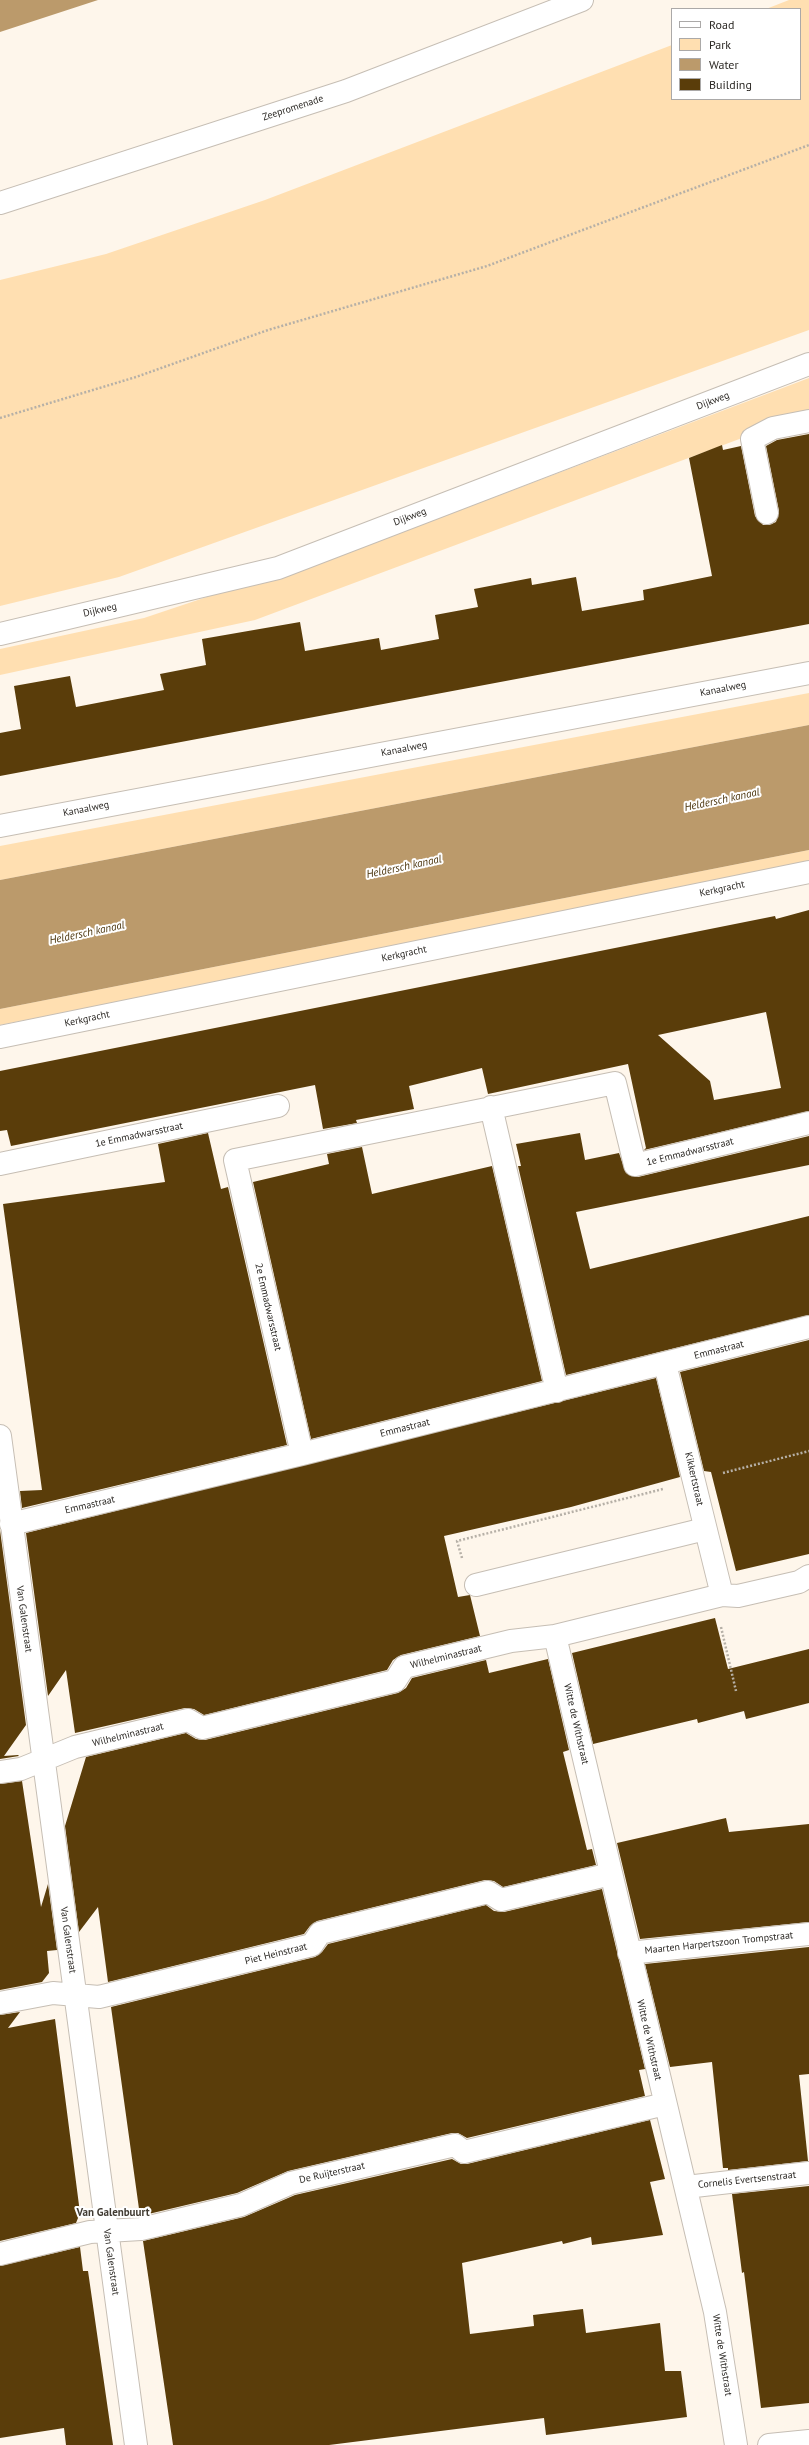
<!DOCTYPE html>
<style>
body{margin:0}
#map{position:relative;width:809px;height:2445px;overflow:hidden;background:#fef6eb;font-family:"PT Sans",sans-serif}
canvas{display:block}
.legend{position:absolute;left:671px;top:8px;width:130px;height:92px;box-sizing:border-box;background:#fff;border:1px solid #aba9a8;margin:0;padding:5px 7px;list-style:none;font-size:12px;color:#2c2925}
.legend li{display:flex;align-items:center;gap:8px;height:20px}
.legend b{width:20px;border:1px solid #aba9a8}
</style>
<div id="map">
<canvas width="809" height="2445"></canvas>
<ul class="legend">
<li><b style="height:5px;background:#fff"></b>Road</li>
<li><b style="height:11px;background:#ffdfb1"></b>Park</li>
<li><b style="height:11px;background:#bb9a6b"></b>Water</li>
<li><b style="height:11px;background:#5a3d0a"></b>Building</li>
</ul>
</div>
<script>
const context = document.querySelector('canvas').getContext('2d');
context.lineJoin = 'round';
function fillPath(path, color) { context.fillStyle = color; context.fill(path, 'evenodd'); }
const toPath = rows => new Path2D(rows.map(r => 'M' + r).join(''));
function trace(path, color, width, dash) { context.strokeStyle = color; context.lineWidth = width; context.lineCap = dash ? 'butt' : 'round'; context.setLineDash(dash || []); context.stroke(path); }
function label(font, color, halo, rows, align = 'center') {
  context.font = font + ' "PT Sans",sans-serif'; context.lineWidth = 4; context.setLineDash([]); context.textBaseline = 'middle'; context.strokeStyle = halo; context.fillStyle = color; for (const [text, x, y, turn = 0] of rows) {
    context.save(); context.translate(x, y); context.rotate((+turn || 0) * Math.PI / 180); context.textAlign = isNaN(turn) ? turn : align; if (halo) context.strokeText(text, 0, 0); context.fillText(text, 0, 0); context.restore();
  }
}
fillPath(toPath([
 [789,0,809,0,809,330,119,577,0,606,0,280,106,254,265,200,672,45,672,99,800,99,800,9,766,9],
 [809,378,809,413,255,620,0,675,0,649,144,618,413,528],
 [809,693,809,725,0,880,0,846],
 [809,850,809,866,0,1025,0,1009]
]), '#ffdfb1');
fillPath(toPath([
 [0,0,98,0,0,32],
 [809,725,809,850,0,1009,0,880]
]), '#bb9a6b');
fillPath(toPath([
 [809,434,809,624,0,776,0,733,21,729,14,686,70,676,76,707,164,690,160,674,206,665,202,639,300,622,305,651,379,638,381,650,439,639,435,615,478,607,474,589,531,578,532,585,576,577,582,611,644,600,643,590,712,576,689,458,722,445,723,450,741,446,755,516,763,525,769,525,776,522,779,511,766,446,777,440],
 [809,910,809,1111,644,1150,646,1148,628,1064,488,1094,482,1068,409,1086,414,1109,356,1120,357,1123,323,1129,315,1085,11,1146,7,1130,0,1131,0,1071,775,916,776,919],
 [766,1012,781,1088,714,1100,710,1081,658,1035],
 [208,1133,221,1189,228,1187,287,1445,22,1508,20,1491,42,1490,3,1204,165,1182,158,1144],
 [580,1133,585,1160,619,1153,626,1173,638,1177,809,1136,809,1165,576,1212,590,1269,809,1216,809,1315,566,1375,518,1166,521,1166,516,1144],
 [362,1147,372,1194,492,1166,542,1381,311,1439,253,1182,329,1164,327,1154],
 [809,1340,809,1554,736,1571,711,1472,704,1471,680,1372],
 [656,1378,680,1477,571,1507,444,1536,458,1597,470,1595,480,1636,401,1655,393,1660,387,1670,204,1715,194,1709,185,1708,75,1733,66,1670,48,1696,26,1533],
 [0,1530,26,1725,4,1756,18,1755,19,1756,0,1759],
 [715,1618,728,1669,809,1649,809,1703,746,1719,744,1711,698,1723,697,1719,593,1744,572,1653],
 [548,1659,569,1750,563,1752,587,1850,592,1849,596,1865,503,1887,494,1881,485,1880,317,1921,310,1926,304,1934,108,1982,98,1907,79,1932,65,1826,86,1757,186,1733,196,1739,205,1740,398,1693,406,1688,412,1678,486,1660,489,1673],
 [22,1781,41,1907,48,1884,57,1950,47,1951,49,1973,42,1982,0,1990,0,1784],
 [726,1818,729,1832,809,1824,809,1922,640,1939,617,1843],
 [602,1889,645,2069,639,2070,645,2096,467,2138,458,2133,452,2133,288,2171,237,2193,140,2216,111,2007,315,1957,322,1952,328,1944,486,1905,494,1911,504,1912],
 [809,1947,809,2074,799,2075,808,2161,728,2170,728,2168,723,2168,712,2062,670,2067,645,1964],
 [20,2012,8,2028,55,2019,80,2213,76,2223,0,2241,0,2015],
 [650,2120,665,2179,650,2182,663,2235,592,2245,591,2237,563,2244,562,2241,462,2263,470,2334,534,2326,533,2315,583,2309,586,2333,660,2323,665,2371,681,2371,687,2417,546,2435,544,2418,329,2445,173,2445,143,2241,244,2217,295,2195,452,2159,461,2164,467,2164],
 [809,2186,809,2403,761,2408,744,2272,742,2273,732,2194],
 [80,2247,83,2271,88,2271,113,2445,66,2445,64,2428,0,2438,0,2266]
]), '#5a3d0a');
const service = toPath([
 [0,203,346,91,582,0],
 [767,513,752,439,773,428,809,421],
 [0,634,278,568,809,364],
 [476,1585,705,1529]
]);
const pedestrian = toPath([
 [629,1953,809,1934]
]);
const minor = toPath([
 [0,1037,809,872],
 [491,1107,557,1391],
 [0,1164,278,1106],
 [665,1364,722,1595],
 [0,1436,136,2445],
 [302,1454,235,1160,615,1083,635,1165,809,1123],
 [11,1524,302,1454,809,1327],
 [555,1636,715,2312,736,2445],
 [0,1772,21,1769,75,1747,188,1720,202,1728,395,1681,404,1667,511,1641,555,1636,722,1595,738,1596,799,1582,809,1576],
 [0,2003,53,1993,99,1997,312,1945,320,1933,488,1892,501,1900,611,1874],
 [686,2187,809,2173],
 [0,2254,90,2232,141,2229,241,2205,291,2183,455,2145,464,2152,665,2104],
 [769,2445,809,2441]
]);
const tertiary = toPath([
 [0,826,809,673]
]);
trace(service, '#c6beb4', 24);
trace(pedestrian, '#c6beb4', 24);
trace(minor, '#c6beb4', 24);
trace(tertiary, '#c6beb4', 24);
trace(toPath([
 [0,418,136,377,268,330,487,266,809,145],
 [723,1473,809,1451],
 [462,1558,457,1541,663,1489],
 [721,1627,736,1691]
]), '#b6b0a7', 2.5, [2, 2]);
trace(service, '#fff', 22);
trace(pedestrian, '#fff', 22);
trace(minor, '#fff', 22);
trace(tertiary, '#fff', 22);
label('10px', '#2c2925', '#fff', [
 ["Zeepromenade",293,108,-18],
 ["Dijkweg",713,401,-21],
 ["Dijkweg",410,517,-21],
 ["Dijkweg",100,610,-13],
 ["Kanaalweg",723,689,-11],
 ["Kanaalweg",404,749,-11],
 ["Kanaalweg",86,809,-11],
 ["Kerkgracht",722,889,-12],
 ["Kerkgracht",404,954,-12],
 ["Kerkgracht",87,1019,-12],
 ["1e Emmadwarsstraat",139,1135,-12],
 ["1e Emmadwarsstraat",690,1152,-14],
 ["2e Emmadwarsstraat",268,1307,77],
 ["Emmastraat",719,1350,-14],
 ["Emmastraat",405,1428,-14],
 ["Kikkertstraat",694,1479,77],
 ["Emmastraat",90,1505,-13],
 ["Van Galenstraat",24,1619,82],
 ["Wilhelminastraat",446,1657,-14],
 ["Witte de Withstraat",576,1724,77],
 ["Wilhelminastraat",128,1735,-14],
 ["Van Galenstraat",68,1940,82],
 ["Maarten Harpertszoon Trompstraat",719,1943,-6],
 ["Piet Heinstraat",276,1954,-14],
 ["Witte de Withstraat",649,2040,77],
 ["De Ruijterstraat",332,2173,-13],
 ["Cornelis Evertsenstraat",747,2180,-6],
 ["Van Galenstraat",111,2262,82],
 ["Witte de Withstraat",722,2355,81]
]);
label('italic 11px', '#4a330b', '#fff', [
 ["Heldersch kanaal",722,800,-12],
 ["Heldersch kanaal",404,867,-12],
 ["Heldersch kanaal",87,933,-12]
]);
label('bold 11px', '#423c33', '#fff', [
 ["Van Galenbuurt",113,2213]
]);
</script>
